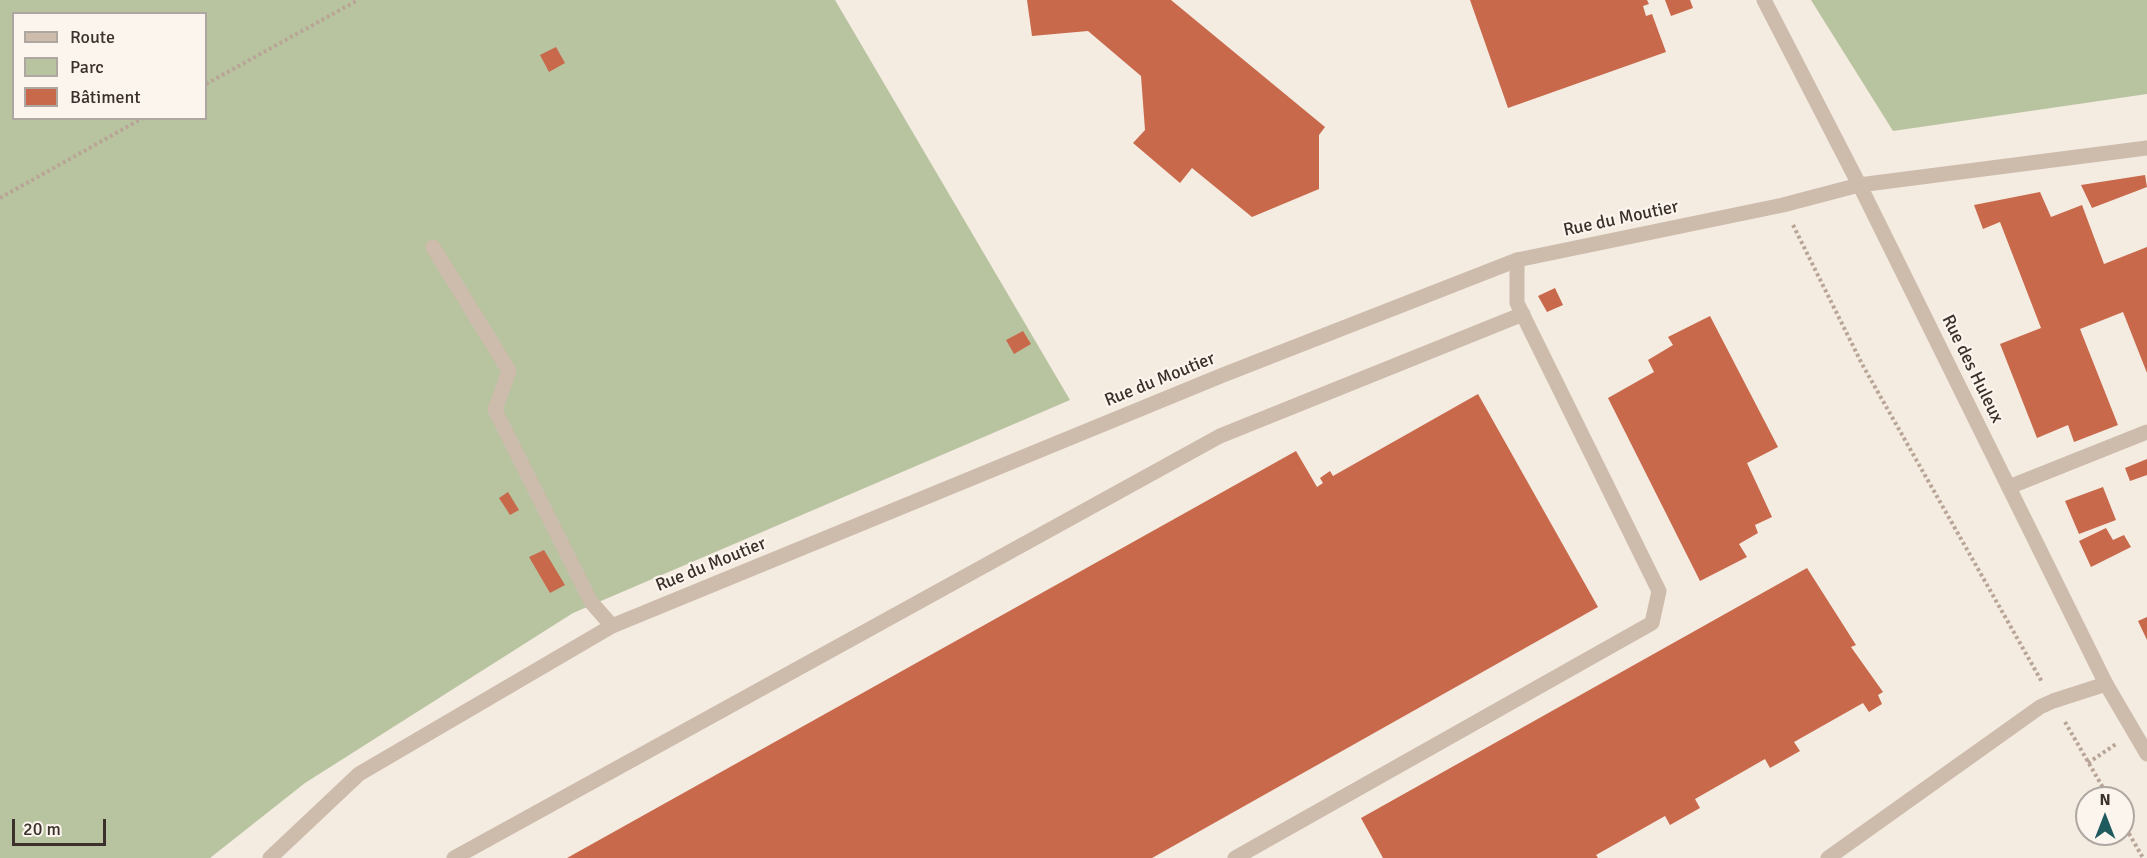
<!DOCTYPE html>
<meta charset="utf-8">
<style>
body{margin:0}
#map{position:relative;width:2147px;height:858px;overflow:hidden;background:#f4ebe1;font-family:Signika,sans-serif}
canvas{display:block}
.legend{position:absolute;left:12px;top:12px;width:195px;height:108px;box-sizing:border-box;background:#fbf5ee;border:2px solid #aea6a0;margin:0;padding:8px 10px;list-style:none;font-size:18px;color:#3b302b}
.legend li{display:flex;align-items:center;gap:12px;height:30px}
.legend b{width:30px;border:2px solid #aea6a0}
.north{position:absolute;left:2075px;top:786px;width:60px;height:60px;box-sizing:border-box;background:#fbf5ee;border:2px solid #aea6a0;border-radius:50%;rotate:0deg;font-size:16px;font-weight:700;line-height:24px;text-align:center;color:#3b302b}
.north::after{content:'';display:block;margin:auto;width:21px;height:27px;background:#1f5a5e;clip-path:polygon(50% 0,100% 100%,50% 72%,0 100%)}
.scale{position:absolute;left:12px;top:819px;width:94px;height:27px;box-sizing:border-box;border:3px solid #3b302b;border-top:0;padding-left:8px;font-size:18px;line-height:21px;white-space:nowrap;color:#3b302b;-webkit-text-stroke:4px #fbf5ee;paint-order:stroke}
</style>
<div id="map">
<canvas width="2147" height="858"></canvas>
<ul class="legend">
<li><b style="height:8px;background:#cdbbac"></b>Route</li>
<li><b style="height:16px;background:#b8c4a0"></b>Parc</li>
<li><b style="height:16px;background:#c8694b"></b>Bâtiment</li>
</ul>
<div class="north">N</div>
<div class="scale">20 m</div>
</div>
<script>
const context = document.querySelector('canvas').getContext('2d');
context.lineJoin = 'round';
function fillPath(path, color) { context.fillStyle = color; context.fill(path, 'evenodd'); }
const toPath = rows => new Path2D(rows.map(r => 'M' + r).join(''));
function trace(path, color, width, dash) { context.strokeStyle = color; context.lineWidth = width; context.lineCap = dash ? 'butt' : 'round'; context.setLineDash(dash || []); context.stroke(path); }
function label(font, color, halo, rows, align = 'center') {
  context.font = font + ' Signika,sans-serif'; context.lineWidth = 4.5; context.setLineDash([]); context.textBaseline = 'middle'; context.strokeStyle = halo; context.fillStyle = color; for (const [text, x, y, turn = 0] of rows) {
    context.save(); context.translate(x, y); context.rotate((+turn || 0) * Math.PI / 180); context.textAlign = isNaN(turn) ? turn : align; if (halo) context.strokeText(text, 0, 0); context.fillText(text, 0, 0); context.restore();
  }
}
fillPath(toPath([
 [0,0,835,0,1070,400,573,613,305,783,210,858,0,858],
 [14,14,206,14,206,118,14,118],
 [1811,0,2147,0,2147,94,1893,131]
]), '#b8c4a0');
fillPath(toPath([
 [1027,0,1171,0,1325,127,1319,135,1319,189,1252,217,1192,168,1180,183,1133,143,1145,130,1141,76,1088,31,1032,36],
 [1470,0,1647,0,1649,4,1643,6,1646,16,1652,14,1666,52,1508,108],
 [1665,0,1690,0,1693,8,1671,16],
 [556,47,565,63,549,72,540,55],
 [2145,175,2147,187,2092,208,2081,185],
 [2040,192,2051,217,2082,205,2104,264,2147,247,2147,373,2123,312,2080,329,2118,425,2074,442,2068,425,2037,438,2000,344,2041,328,2000,222,1983,229,1974,205],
 [1555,288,1563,305,1547,312,1538,296],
 [1710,316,1778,447,1747,463,1772,517,1755,525,1758,533,1739,544,1747,557,1700,581,1608,398,1654,372,1648,360,1673,345,1668,337],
 [1023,331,1031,344,1014,354,1006,340],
 [1478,394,1598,607,1152,858,567,858,1296,451,1317,487,1323,483,1320,478,1330,471,1333,476],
 [2147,459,2147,475,2130,481,2125,468],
 [2103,487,2116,520,2079,534,2065,501],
 [508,492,519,510,510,515,499,498],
 [2106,528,2113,540,2124,535,2131,547,2091,567,2079,541],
 [544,550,565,585,550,593,529,557],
 [1807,568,1856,645,1851,647,1883,692,1878,695,1882,704,1869,712,1863,703,1794,742,1800,751,1770,768,1765,759,1695,799,1700,808,1670,825,1665,816,1596,855,1598,858,1383,858,1361,818],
 [2147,617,2147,640,2138,621]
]), '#c8694b');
trace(toPath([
 [206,84,358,0],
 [0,198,143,118],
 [1793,225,1862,364,2042,682],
 [2065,722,2109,798],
 [2088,763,2116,744],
 [2123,823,2143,858]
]), '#b9a596', 4, [3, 3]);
trace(toPath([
 [433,247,509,371,495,410,591,602,612,626],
 [2009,487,2147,432],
 [454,858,1220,436,1523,314],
 [1235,858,1652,623,1659,591,1517,303,1517,260],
 [1828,858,2040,707,2053,701,2106,684]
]), '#cdbbac', 15);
trace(toPath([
 [1764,0,1864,194,2106,684,2147,754],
 [270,858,359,774,612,626,1223,375,1517,260,1783,205,1859,185,2147,148]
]), '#cdbbac', 15);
label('18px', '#3b302b', '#fbf5ee', [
 ["Rue du Moutier",1621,219,-12],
 ["Rue des Huleux",1972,369,64],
 ["Rue du Moutier",1160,380,-22],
 ["Rue du Moutier",711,565,-22]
]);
</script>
